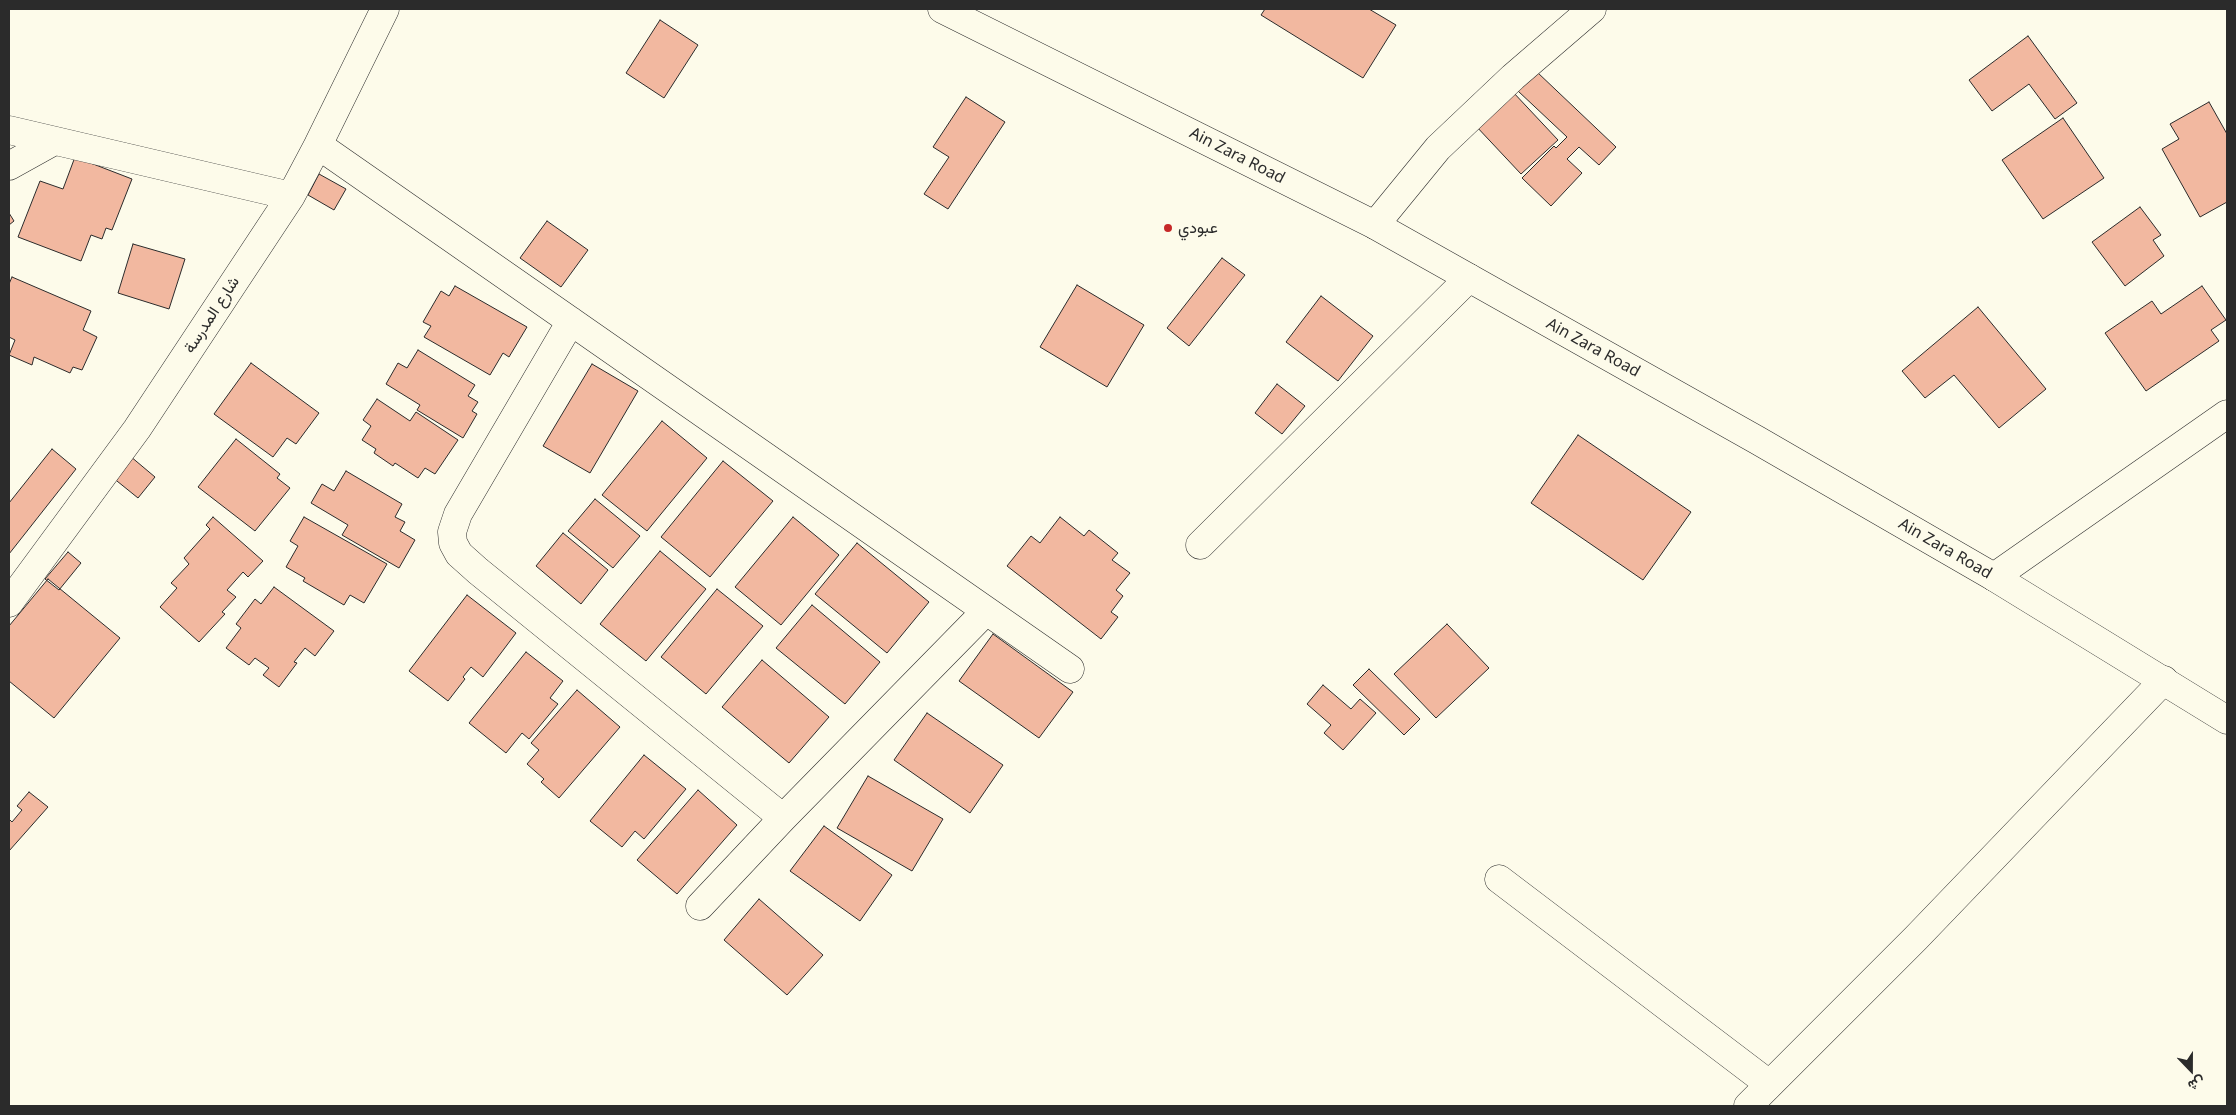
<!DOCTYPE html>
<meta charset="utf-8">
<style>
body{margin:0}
#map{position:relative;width:2236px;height:1115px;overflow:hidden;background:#fdfbea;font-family:"Noto Sans",Vazirmatn,sans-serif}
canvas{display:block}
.frame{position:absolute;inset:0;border:10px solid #2b2b2b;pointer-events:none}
.north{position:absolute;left:2166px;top:1045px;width:50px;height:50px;-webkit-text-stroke:4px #fdfbea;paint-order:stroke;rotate:158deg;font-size:14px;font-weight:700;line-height:20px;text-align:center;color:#2b2b2b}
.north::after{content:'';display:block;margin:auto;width:18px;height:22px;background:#2b2b2b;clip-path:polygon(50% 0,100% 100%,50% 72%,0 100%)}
</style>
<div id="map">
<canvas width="2236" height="1115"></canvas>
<div class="frame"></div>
<div class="north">ش</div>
</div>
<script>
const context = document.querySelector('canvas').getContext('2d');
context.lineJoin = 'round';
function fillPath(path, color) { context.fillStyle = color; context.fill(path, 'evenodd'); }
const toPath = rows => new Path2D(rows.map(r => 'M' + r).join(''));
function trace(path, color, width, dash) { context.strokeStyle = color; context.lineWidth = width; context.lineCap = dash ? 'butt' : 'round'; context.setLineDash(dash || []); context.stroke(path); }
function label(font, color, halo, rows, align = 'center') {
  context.font = font + ' "Noto Sans",Vazirmatn,sans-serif'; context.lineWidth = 4; context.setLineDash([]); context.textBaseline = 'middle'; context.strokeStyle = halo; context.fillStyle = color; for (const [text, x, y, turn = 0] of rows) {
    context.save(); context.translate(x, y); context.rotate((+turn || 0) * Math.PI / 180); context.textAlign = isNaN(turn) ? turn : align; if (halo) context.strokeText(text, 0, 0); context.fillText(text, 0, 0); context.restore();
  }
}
const building = toPath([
 [1265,9,1369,9,1396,25,1363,78,1261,15,1265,9],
 [660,20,698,45,664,98,626,73,660,20],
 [2028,36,2077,103,2055,119,2029,84,1992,111,1969,80,2028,36],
 [1537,72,1616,147,1599,165,1579,147,1567,159,1582,173,1551,206,1522,178,1554,146,1556,148,1567,137,1518,91,1537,72],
 [1512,91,1558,140,1521,174,1475,125,1512,91],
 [966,97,1005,122,948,209,924,194,949,157,933,147,966,97],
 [2209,102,2227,134,2227,202,2200,217,2162,149,2179,139,2170,124,2209,102],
 [2063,118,2104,178,2043,219,2002,160,2063,118],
 [75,157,132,179,112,230,106,228,102,239,91,235,81,261,18,237,40,181,63,189,75,157],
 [319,174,346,189,334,210,308,195,319,174],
 [2140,207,2161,235,2153,240,2164,256,2125,286,2092,242,2140,207],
 [9,213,14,221,9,225,9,213],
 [547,221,588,250,561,287,520,258,547,221],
 [133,244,185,259,169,309,118,293,133,244],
 [1222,258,1245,275,1189,346,1167,328,1222,258],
 [12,277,91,311,83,330,97,337,82,370,73,367,70,373,34,357,32,365,9,355,15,340,9,337,9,284,12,277],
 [1077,285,1144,325,1107,387,1040,347,1077,285],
 [455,286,527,327,509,357,503,353,490,375,424,337,431,326,423,322,441,291,449,296,455,286],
 [2202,286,2226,320,2211,330,2219,341,2146,391,2105,333,2152,301,2161,314,2202,286],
 [1321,296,1373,336,1338,381,1286,342,1321,296],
 [1978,307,2046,389,1999,428,1954,375,1925,398,1902,371,1978,307],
 [418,350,475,385,468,396,478,402,472,411,477,414,463,438,417,410,420,405,386,384,398,363,407,368,418,350],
 [251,363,319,413,296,444,287,438,273,457,214,414,251,363],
 [592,364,638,391,590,473,543,446,592,364],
 [1277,384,1305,406,1282,434,1255,413,1277,384],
 [377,399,410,421,416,412,458,440,435,474,425,468,418,478,395,463,393,466,374,453,376,449,362,440,371,426,363,420,377,399],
 [662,421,707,458,647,531,602,495,662,421],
 [1578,435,1691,512,1643,580,1531,503,1578,435],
 [236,439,280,474,277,478,290,488,255,531,198,487,236,439],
 [52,449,76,469,9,554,9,503,52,449],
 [130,456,155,477,138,498,112,477,130,456],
 [723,461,773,501,710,577,661,537,723,461],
 [346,471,402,504,395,517,405,522,400,531,415,540,399,568,342,535,348,525,311,503,322,484,334,491,346,471],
 [595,499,640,536,613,568,568,531,595,499],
 [213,517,263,561,248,577,243,572,227,590,236,597,222,612,225,614,199,642,160,607,177,588,171,583,189,564,184,558,210,529,206,525,213,517],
 [304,517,387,564,364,603,350,595,344,605,303,581,305,578,286,567,298,546,290,541,304,517],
 [793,517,839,555,781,625,735,587,793,517],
 [1060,517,1084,536,1089,530,1118,553,1112,560,1130,573,1116,590,1123,596,1111,612,1118,617,1101,639,1007,566,1031,536,1040,543,1060,517],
 [563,533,608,570,581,604,536,566,563,533],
 [857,543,929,602,887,653,815,594,857,543],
 [660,551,706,589,646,661,600,624,660,551],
 [68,552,81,563,59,590,45,579,68,552],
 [48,579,120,638,54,718,9,681,9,626,48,579],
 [274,587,334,631,315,656,305,648,294,662,297,663,279,687,263,675,269,668,255,658,249,665,226,648,241,628,236,624,255,599,261,604,274,587],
 [717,589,763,626,706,694,661,657,717,589],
 [467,595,516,633,483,677,471,667,463,677,465,679,448,701,409,671,467,595],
 [812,605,880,662,845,704,776,648,812,605],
 [1447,624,1489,668,1436,718,1394,674,1447,624],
 [993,634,1073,692,1039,738,959,681,993,634],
 [526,652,563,681,550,698,558,704,529,739,522,733,506,753,469,723,526,652],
 [762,660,829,717,789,763,722,707,762,660],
 [1369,669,1420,719,1404,735,1353,685,1369,669],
 [1323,685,1351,709,1360,699,1376,713,1343,750,1324,733,1331,725,1307,704,1323,685],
 [577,690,620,727,559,798,541,782,544,779,527,764,539,750,531,743,577,690],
 [927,713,1003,765,970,813,894,760,927,713],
 [644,755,686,789,644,839,635,831,622,847,590,821,644,755],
 [868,776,943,819,912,871,837,828,868,776],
 [698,790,737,825,677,894,637,860,698,790],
 [29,792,48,807,9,851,9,819,12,822,22,810,17,806,29,792],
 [824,826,892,875,860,921,790,871,824,826],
 [759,899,823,955,787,995,724,940,759,899]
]);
fillPath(building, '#f2b8a0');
trace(building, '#2b2b2b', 1);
const street = toPath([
 [9,130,291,196],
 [318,145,1070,669],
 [9,166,54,141],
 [1375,225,1438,148,1513,77,1592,9],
 [571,321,458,514,452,532,453,543,459,554,478,571,783,818],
 [1200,545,1469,278],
 [1994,577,2227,414],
 [9,603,137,429,291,196,318,145,385,9],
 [1499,879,1769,1084],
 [700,906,783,818,986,611],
 [1748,1106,1916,938,2164,680]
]);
const primary = toPath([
 [942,9,1375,225,1757,440,1994,577,2227,720]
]);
trace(street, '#2b2b2b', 29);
trace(primary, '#2b2b2b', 29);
trace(street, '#fdfbea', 28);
trace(primary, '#fdfbea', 28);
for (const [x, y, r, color] of [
 [1168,228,5,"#c62828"]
]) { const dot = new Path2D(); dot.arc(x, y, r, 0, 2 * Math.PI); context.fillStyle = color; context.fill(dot); trace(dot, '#fdfbea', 2); }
label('16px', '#2b2b2b', '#fdfbea', [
 ["Ain Zara Road",1237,156,27],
 ["شارع المدرسة",212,315,-57],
 ["Ain Zara Road",1593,348,29],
 ["Ain Zara Road",1945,549,30]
]);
label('16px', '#2b2b2b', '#fdfbea', [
 ["عبودي",1178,228]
], 'left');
</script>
